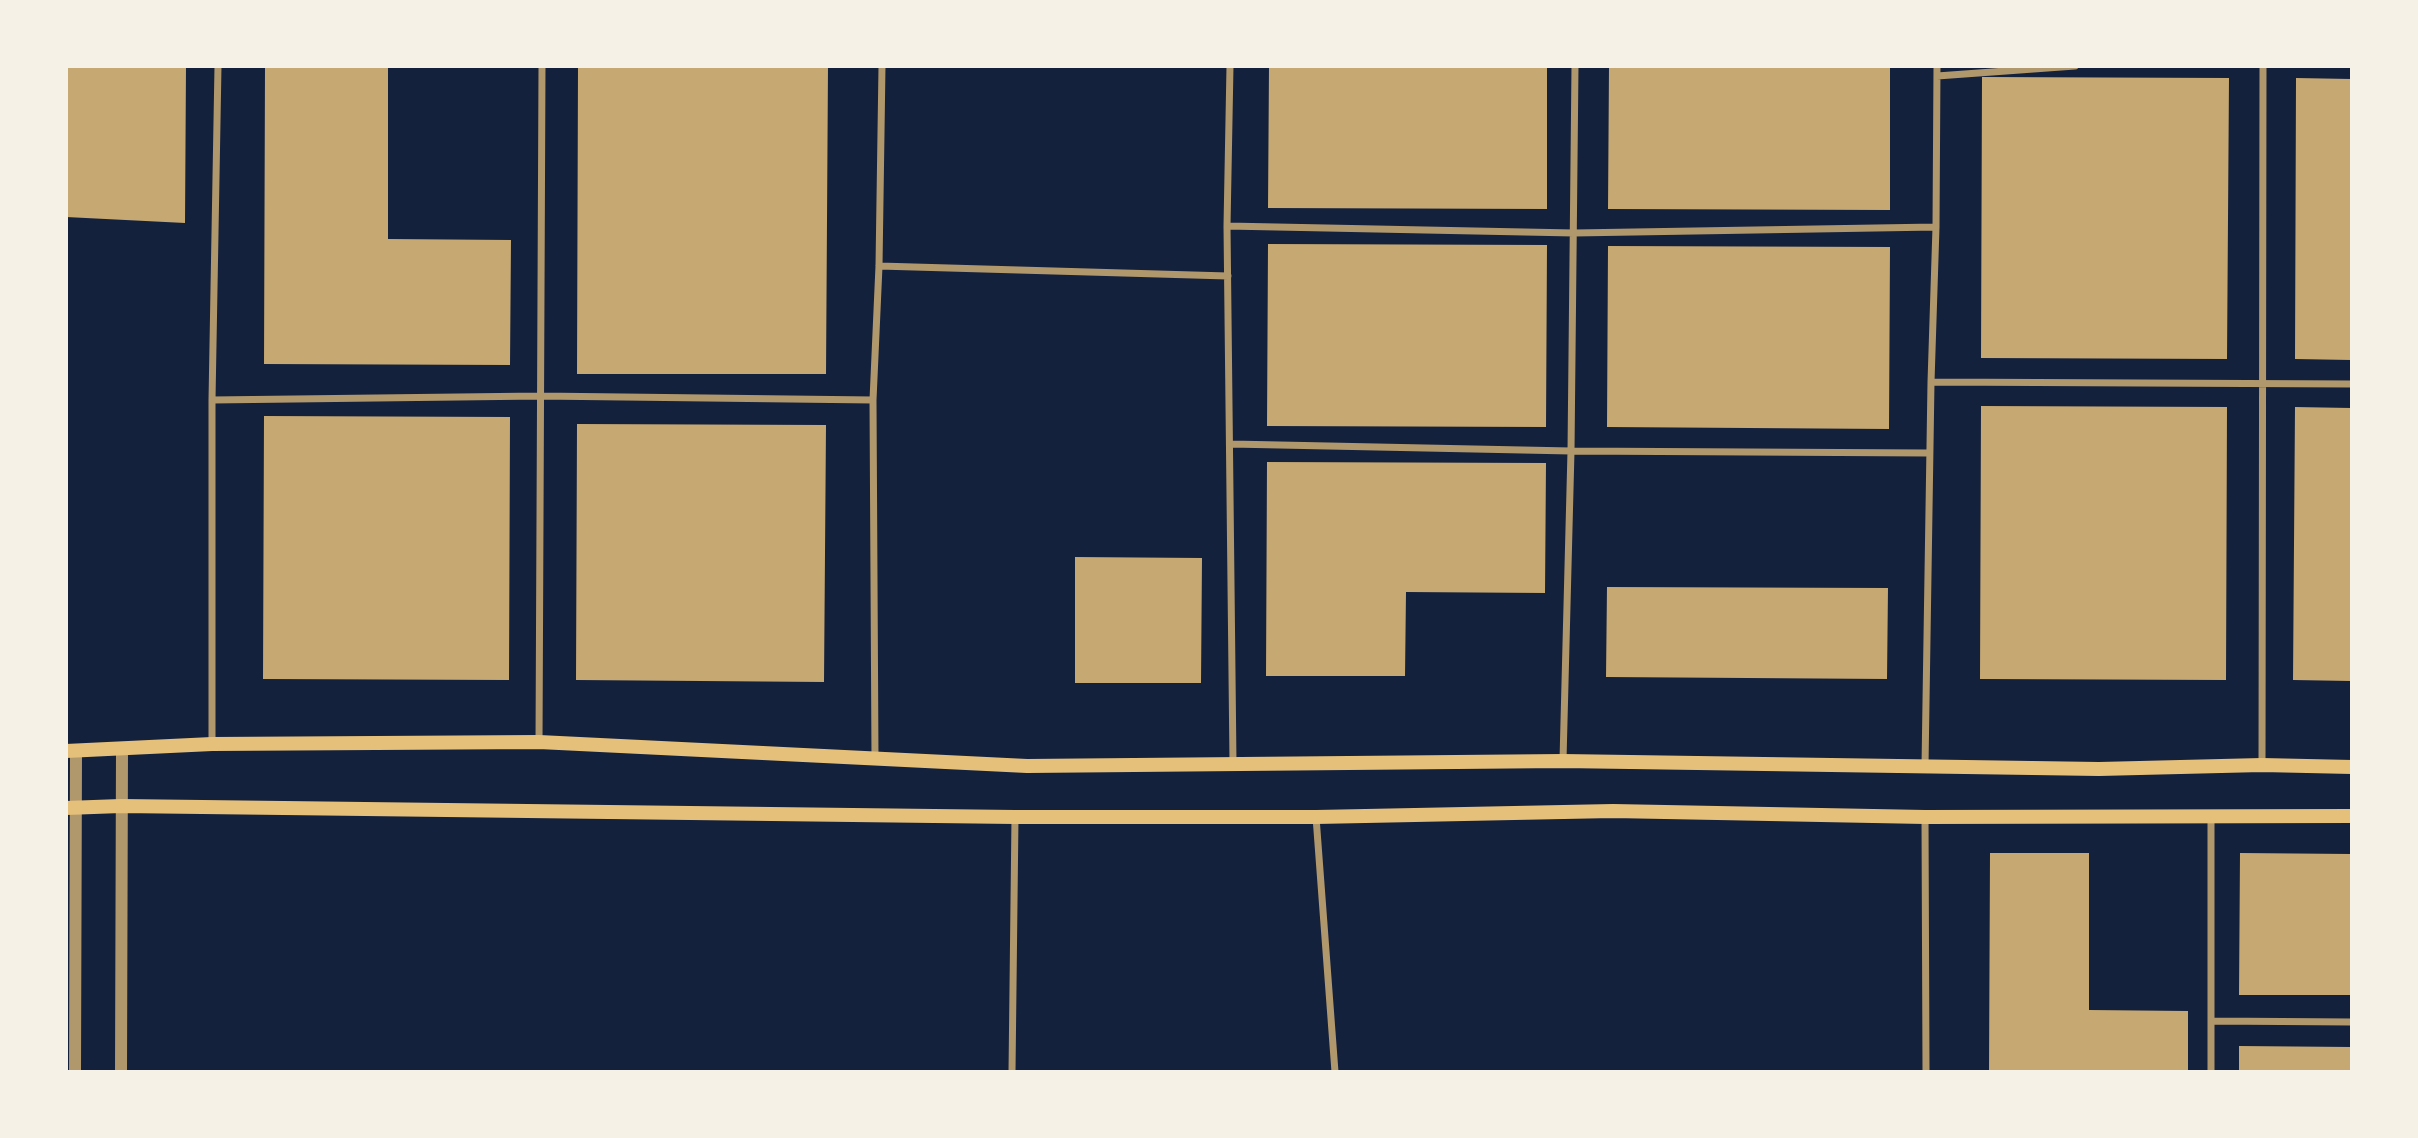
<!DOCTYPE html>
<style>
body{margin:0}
#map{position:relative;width:2418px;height:1138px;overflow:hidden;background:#14213d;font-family:"PT Serif",serif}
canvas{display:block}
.frame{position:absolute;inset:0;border:68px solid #f6f1e7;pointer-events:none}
</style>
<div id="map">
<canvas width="2418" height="1138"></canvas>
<div class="frame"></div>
</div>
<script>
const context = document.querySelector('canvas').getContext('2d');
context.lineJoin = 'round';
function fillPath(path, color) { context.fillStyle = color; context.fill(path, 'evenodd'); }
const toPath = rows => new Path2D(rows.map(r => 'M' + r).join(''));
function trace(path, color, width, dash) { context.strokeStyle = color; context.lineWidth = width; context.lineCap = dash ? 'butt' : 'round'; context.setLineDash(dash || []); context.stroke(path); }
fillPath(toPath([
 [66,66,186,66,185,223,66,217],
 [265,66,388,66,388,239,511,240,510,365,264,364],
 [578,66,828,66,826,374,577,374],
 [1269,66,1547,66,1547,209,1268,208],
 [1609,66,1890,66,1890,210,1608,209],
 [1982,77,2229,78,2227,359,1981,358],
 [2296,78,2351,79,2351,360,2295,359],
 [1268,244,1547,245,1546,427,1267,426],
 [1608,246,1890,247,1889,429,1607,427],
 [1981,406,2227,407,2226,680,1980,679],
 [2295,407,2351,408,2351,681,2293,680],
 [264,416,510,417,509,680,263,679],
 [577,424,826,425,824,682,576,680],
 [1267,462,1546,463,1545,593,1406,592,1405,676,1266,676],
 [1075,557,1202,558,1201,683,1075,683],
 [1607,587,1888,588,1887,679,1606,677],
 [1990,853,2089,853,2089,1010,2188,1011,2188,1072,1989,1072],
 [2240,853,2351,854,2351,995,2239,995],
 [2239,1046,2351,1047,2351,1072,2239,1072]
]), '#c6a872');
trace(toPath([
 [1230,66,1227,226,1233,763],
 [1937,76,2075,66],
 [1227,226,1574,233,1936,227],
 [879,266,1228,276],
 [1931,382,1936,227,1937,66],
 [212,400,540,396,873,400],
 [1231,444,1571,451,1928,453],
 [539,742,542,66],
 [212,744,212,400,218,66],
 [875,758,873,400,879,266,882,66],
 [1563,760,1571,451,1575,66],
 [2262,765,2263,66],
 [1925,766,1931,382,2352,384],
 [1316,817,1335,1072],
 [1925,817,1926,1072],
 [2211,1021,2352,1022],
 [1012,1072,1015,817],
 [2211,1072,2211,817]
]), '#b1986c', 7);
trace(toPath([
 [75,1072,76,751],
 [121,1072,122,749]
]), '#b1986c', 12);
trace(toPath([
 [66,751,212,744,539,742,1027,766,1563,761,2099,769,2262,765,2352,767],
 [66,808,121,806,1015,817,1316,817,1613,811,1925,817,2352,816]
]), '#e5c07b', 14);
</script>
